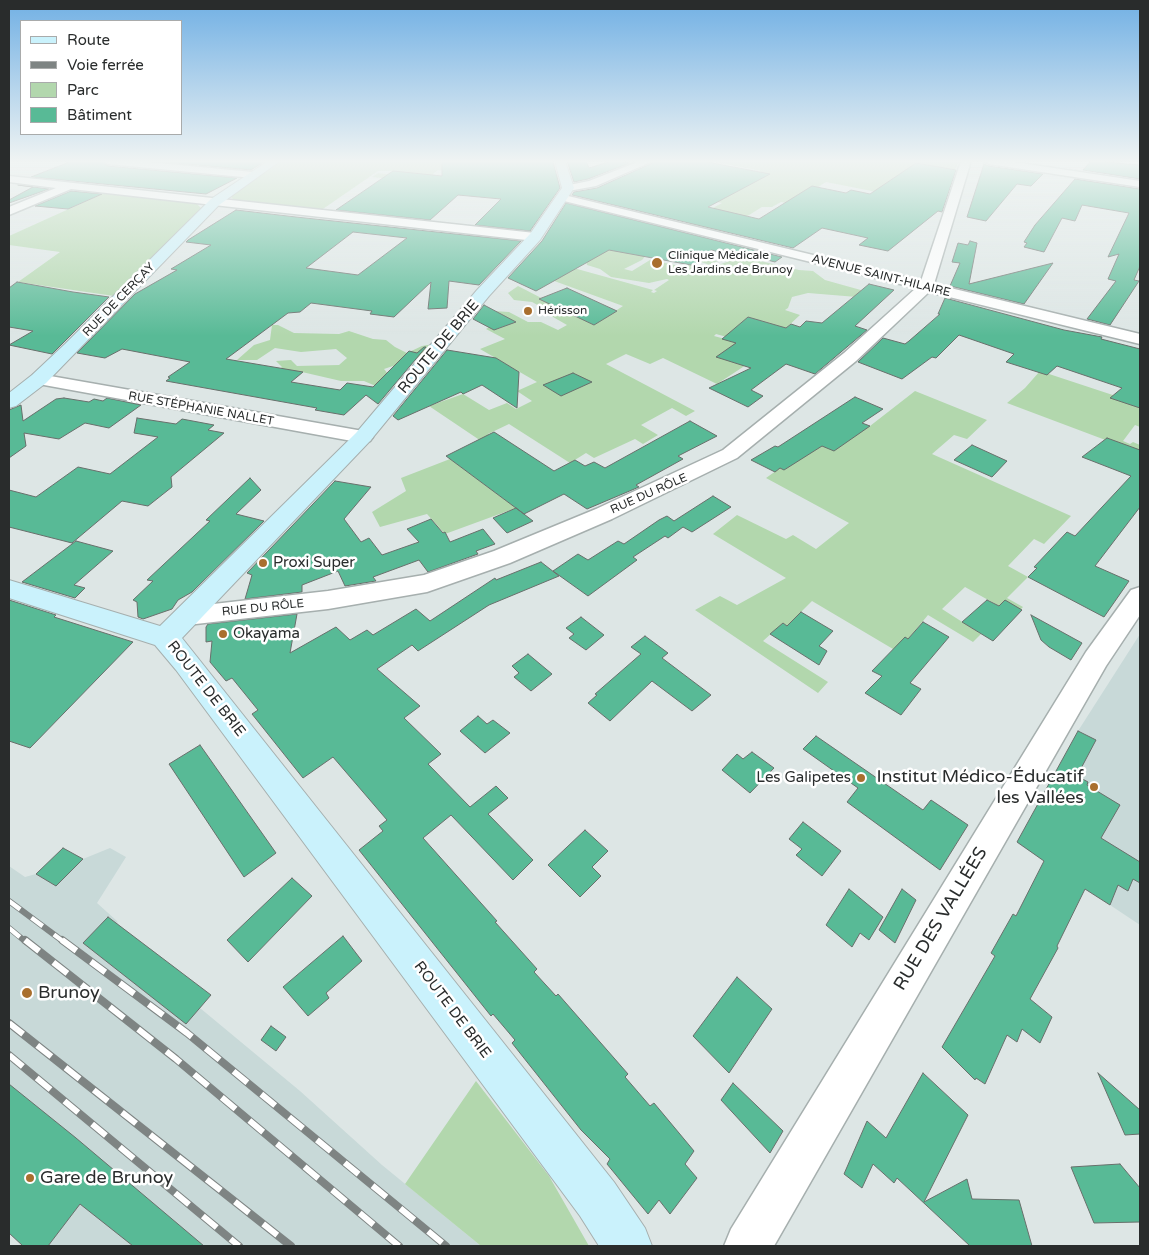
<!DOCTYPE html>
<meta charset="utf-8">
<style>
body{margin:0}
#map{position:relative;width:1149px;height:1255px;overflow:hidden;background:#dde6e5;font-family:"Varela Round",sans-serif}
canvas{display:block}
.frame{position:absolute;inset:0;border:10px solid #292c2c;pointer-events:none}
.legend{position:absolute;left:20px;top:20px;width:162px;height:115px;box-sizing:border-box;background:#fff;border:1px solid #a9abab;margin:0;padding:6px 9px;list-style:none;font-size:15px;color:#292c2c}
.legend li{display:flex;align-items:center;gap:10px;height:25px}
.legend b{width:25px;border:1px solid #a9abab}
</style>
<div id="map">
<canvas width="1149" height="1255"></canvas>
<div class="frame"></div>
<ul class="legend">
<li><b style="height:6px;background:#caf2fc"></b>Route</li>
<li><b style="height:6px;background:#7e8483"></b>Voie ferrée</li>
<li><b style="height:14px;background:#b2d7ad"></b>Parc</li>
<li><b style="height:14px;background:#58ba96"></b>Bâtiment</li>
</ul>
</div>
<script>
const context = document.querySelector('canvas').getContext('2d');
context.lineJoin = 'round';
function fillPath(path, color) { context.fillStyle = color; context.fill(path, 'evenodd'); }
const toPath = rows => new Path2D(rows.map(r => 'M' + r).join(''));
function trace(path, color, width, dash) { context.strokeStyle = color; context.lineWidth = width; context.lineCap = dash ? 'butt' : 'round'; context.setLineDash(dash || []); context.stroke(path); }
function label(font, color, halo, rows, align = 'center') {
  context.font = font + ' "Varela Round",sans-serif'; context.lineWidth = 5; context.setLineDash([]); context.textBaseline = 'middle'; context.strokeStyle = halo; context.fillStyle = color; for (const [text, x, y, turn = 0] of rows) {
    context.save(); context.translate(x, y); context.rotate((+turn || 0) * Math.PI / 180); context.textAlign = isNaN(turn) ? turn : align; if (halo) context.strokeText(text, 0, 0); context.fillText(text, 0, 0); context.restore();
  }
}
fillPath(toPath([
 [1140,634,1140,925,1017,843,1078,731],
 [63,848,83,859,110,848,126,857,97,903,117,921,118,924,211,995,200,1008,300,1091,382,1165,481,1246,23,1246,9,1233,9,866,25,877,36,874]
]), '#c8d9d8');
fillPath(toPath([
 [280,161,468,161,460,167,557,175,559,182,438,170,433,174,434,176,418,182,372,177,378,173,387,174,393,171,378,171,320,211,235,201,230,196],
 [710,161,959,161,955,170,947,168,912,199,826,182,798,200,811,208,781,202,772,207,762,207,725,230,716,231,684,224,722,203,698,198,761,171],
 [111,193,196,203,201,208,114,296,18,282,60,252,9,245,9,236,102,194],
 [590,241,649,252,642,260,624,269,632,271,650,260,685,267,688,264,706,266,707,264,701,262,703,260,718,261,691,272,696,273,738,258,747,258,799,270,813,271,825,280,875,294,869,298,808,293,792,297,788,308,785,310,800,315,786,328,738,340,716,334,714,336,747,345,746,365,717,384,663,358,650,364,626,354,606,364,695,411,686,416,672,408,641,425,658,435,643,444,635,439,594,458,586,453,570,463,509,424,488,434,494,438,484,443,429,406,463,394,489,410,507,403,516,409,532,401,517,391,537,382,480,349,505,339,486,329,492,325,498,329,507,325,494,311,509,312,528,322,541,322,558,330,567,325,553,317,547,310,532,302,514,300,508,293,518,286,594,325,623,306,546,278,570,267,653,290,651,292,654,293,657,291,654,290,669,280,667,279,649,283,611,277,600,269,587,265,585,257],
 [272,325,278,325,294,333,339,334,349,331,373,339,386,340,395,347,407,353,422,346,433,344,429,354,384,369,388,374,378,387,364,381,341,381,302,372,279,382,270,378,282,367,276,361,291,360,297,366,339,365,347,358,336,349,301,352,275,348,257,360,237,360,254,345,270,340],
 [1040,371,1140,404,1140,427,1135,425,1123,441,1130,444,1133,442,1140,445,1140,453,1007,403,1025,388],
 [915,391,987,420,967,439,954,435,932,454,1071,516,1044,544,1034,539,1008,566,1028,577,1007,598,1023,607,1015,615,965,587,942,609,981,634,973,642,928,615,908,639,893,649,812,601,787,626,783,623,763,641,828,682,818,693,695,610,720,596,737,605,786,578,713,534,737,515,786,539,793,535,816,549,849,523,766,478,780,468,784,470,819,444,870,426],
 [450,459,516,508,445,534,427,514,380,527,372,512,406,491,401,478],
 [476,1081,549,1176,589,1246,481,1246,405,1184]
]), '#b2d7ad');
const building = toPath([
 [72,161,101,161,108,166,237,178,206,194,31,177,72,161],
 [153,161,265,161,251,170,153,161],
 [442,161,553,162,560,188,530,231,475,225,501,199,458,195,430,220,336,210,393,171,442,176,442,161],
 [567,161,586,161,589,168,612,161,630,163,588,179,574,182,567,161],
 [657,161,702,161,770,174,708,207,759,219,812,186,846,193,851,190,870,194,916,163,956,170,942,212,938,211,888,251,859,245,868,238,822,228,793,248,572,195,574,192,597,188,657,161],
 [1091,161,1140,165,1140,179,1083,170,1091,161],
 [984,164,989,166,1043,174,1031,186,1017,184,986,221,967,217,984,164],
 [1075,179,1140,189,1140,266,1134,280,1139,281,1110,325,1087,319,1116,281,1108,279,1119,254,1108,257,1129,213,1082,205,1075,221,1062,218,1044,252,1024,247,1027,243,1024,242,1035,225,1075,179],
 [18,185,49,189,9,203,9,200,33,187,18,185],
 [71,191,102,194,68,209,35,206,71,191],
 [566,203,782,257,775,262,725,249,720,252,711,250,697,264,691,265,609,250,536,291,508,278,542,241,566,203],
 [236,210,296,217,521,241,479,285,449,281,447,308,428,309,431,282,394,317,370,314,372,311,311,303,300,312,288,313,226,359,303,372,291,382,340,390,347,383,373,387,409,351,417,353,424,347,426,347,378,404,366,395,344,415,315,410,317,408,166,381,170,378,168,377,190,362,122,349,105,358,77,353,135,294,177,270,171,269,211,245,186,242,188,240,236,210],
 [353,232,407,238,358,275,306,268,353,232],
 [970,241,977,243,969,284,1053,263,1024,304,950,286,960,263,952,262,958,243,968,245,970,241],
 [17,282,73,292,109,297,52,354,9,345,33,331,9,327,9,288,17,282],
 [869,284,894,290,855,326,867,330,815,374,786,364,751,390,763,396,748,407,709,388,751,368,716,357,736,343,722,339,748,317,786,328,791,324,800,327,806,321,822,323,869,284],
 [567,288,617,311,594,325,539,299,567,288],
 [945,298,1064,330,1102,337,1101,339,1140,349,1140,408,1110,398,1122,388,1057,366,1047,375,1006,362,1014,354,959,335,936,358,932,357,902,379,858,362,883,338,905,344,909,341,940,314,938,314,945,298],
 [484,305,516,322,494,330,473,319,484,305],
 [447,350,496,358,519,372,517,408,482,385,463,394,461,392,398,420,393,416,447,350],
 [573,373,592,382,561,396,543,385,573,373],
 [855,397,883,409,862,423,870,426,834,451,822,446,784,470,780,468,775,472,751,460,775,446,778,447,855,397],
 [64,398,89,402,94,399,103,401,107,398,141,405,109,428,85,423,59,439,24,433,26,446,9,458,9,410,21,405,23,421,56,399,64,398],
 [137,418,176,424,182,419,214,425,208,430,224,433,171,477,172,487,148,506,122,501,72,543,9,527,9,490,36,497,78,467,110,474,158,437,134,433,137,418],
 [690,421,717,436,678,456,683,459,636,485,639,487,587,509,564,494,524,514,446,456,494,432,554,471,575,460,585,466,594,462,605,468,690,421],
 [1107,438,1140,450,1140,507,1095,566,1129,581,1104,617,1028,577,1037,568,1034,567,1067,532,1075,536,1131,476,1082,457,1107,438],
 [972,445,1007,461,992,477,954,460,972,445],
 [250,478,261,490,236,514,264,521,192,592,178,600,172,609,143,619,138,617,137,602,133,600,153,581,147,580,210,521,206,520,250,478],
 [335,481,371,487,344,519,361,542,369,538,382,555,419,542,407,529,431,519,443,533,445,532,450,542,483,529,495,544,476,551,478,554,428,572,419,560,373,577,376,581,345,586,338,571,302,585,302,592,245,599,252,575,247,573,335,481],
 [713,496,731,507,692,532,683,527,668,538,665,536,633,557,637,560,588,596,553,571,578,554,588,560,618,541,624,544,659,520,667,516,674,521,713,496],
 [516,508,533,521,507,533,493,518,516,508],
 [76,541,113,551,74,585,85,588,75,598,22,582,76,541],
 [541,562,559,576,489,605,418,651,412,645,377,669,420,706,404,718,441,754,428,764,470,807,496,786,508,798,488,814,533,860,513,880,451,815,423,838,497,921,495,922,537,969,534,972,556,996,558,994,628,1074,625,1077,650,1106,654,1103,694,1151,685,1164,697,1178,670,1214,659,1200,648,1214,607,1164,610,1159,581,1130,512,1043,515,1040,493,1014,491,1016,359,850,383,831,379,826,387,820,333,757,303,778,252,714,258,710,232,678,226,681,210,662,212,641,206,642,206,627,208,624,297,614,290,653,336,627,350,640,367,630,373,635,416,609,430,621,495,578,496,580,541,562],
 [9,600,56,615,54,617,133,642,30,748,9,741,9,600],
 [987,600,999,606,1005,600,1022,610,993,641,962,622,987,600],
 [801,612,833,631,819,646,827,651,819,665,770,634,783,623,787,626,801,612],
 [1031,615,1082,643,1071,660,1049,647,1041,640,1031,615],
 [581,617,604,635,586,650,569,638,574,634,566,628,581,617],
 [923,622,949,637,910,683,921,689,901,715,865,693,882,676,872,671,905,637,908,639,923,622],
 [645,636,668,653,662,658,711,695,692,711,652,681,610,721,588,703,597,695,595,694,641,654,631,647,645,636],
 [528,654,552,674,531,691,514,677,519,673,512,666,528,654],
 [478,716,487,724,493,720,510,733,485,753,460,731,478,716],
 [1078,731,1096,740,1077,776,1088,782,1087,785,1120,805,1101,838,1140,862,1140,883,1133,879,1128,891,1118,885,1110,905,1085,889,1057,946,1058,948,1030,999,1052,1017,1040,1043,1022,1029,1017,1042,1007,1035,985,1084,976,1078,975,1080,942,1047,995,956,991,953,1013,914,1016,916,1044,861,1017,842,1078,731],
 [816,736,923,810,931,800,968,825,940,870,847,802,858,788,803,749,816,736],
 [200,745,276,853,244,877,169,764,200,745],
 [752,752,774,768,750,793,722,770,737,754,743,759,752,752],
 [803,822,841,851,822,876,796,855,802,849,789,839,803,822],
 [585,830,608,851,592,867,601,876,580,897,548,865,585,830],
 [63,848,83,859,56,886,36,874,63,848],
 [292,878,312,896,248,962,227,940,292,878],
 [849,889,883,917,869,940,860,933,852,947,826,925,849,889],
 [902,889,916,900,895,943,879,930,902,889],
 [108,917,211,995,186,1024,83,943,108,917],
 [343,936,362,961,326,993,329,998,308,1016,283,987,343,936],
 [737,977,772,1009,729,1073,693,1036,737,977],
 [271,1026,286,1037,276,1051,261,1040,271,1026],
 [923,1073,968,1115,924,1202,967,1179,972,1199,1019,1200,1032,1246,970,1246,897,1178,894,1183,873,1164,862,1188,844,1174,867,1121,886,1138,923,1073],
 [1098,1073,1140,1110,1140,1134,1125,1135,1098,1073],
 [733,1083,783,1131,770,1153,721,1100,733,1083],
 [9,1084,76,1138,204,1246,133,1246,80,1204,48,1246,23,1246,9,1233,9,1084],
 [1120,1164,1140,1188,1140,1222,1094,1223,1071,1167,1120,1164]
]);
fillPath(building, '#58ba96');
trace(building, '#686f6b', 1);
const street = toPath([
 [103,161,137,161,253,172,258,175,253,178,108,164,103,161],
 [640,161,653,161,596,186,568,191,562,188,564,186,589,181,640,161],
 [961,161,971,161,934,284,1140,334,1140,344,929,292,856,361,737,458,612,519,510,563,427,592,328,609,187,625,178,623,174,616,178,609,187,607,328,591,424,575,494,551,596,509,723,450,844,353,916,288,560,200,560,196,564,195,921,281,961,161],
 [984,161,1007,161,1140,181,1140,187,989,164,984,161],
 [9,176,535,233,541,237,535,241,71,189,9,215,9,207,56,188,9,182,9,176],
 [39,374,363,431,370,433,373,437,370,441,363,443,33,383,30,379,33,375,39,374],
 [1140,587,1140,615,1106,666,774,1246,724,1246,731,1229,1086,652,1131,590,1140,587]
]);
const secondary = toPath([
 [268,161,280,161,219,205,46,383,16,406,9,408,9,393,32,375,65,344,211,199,268,161],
 [555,161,565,161,574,188,540,240,489,296,370,441,182,638,614,1182,645,1228,652,1246,599,1246,580,1216,176,670,155,645,9,598,9,580,160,626,356,433,477,290,530,234,562,188,555,161]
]);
trace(street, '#a6afae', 3);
trace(secondary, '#a6afae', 2);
fillPath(street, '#fff');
fillPath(secondary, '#caf2fc');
const railFar1 = toPath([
 [9,901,64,942],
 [9,928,26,942]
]);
const rail = toPath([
 [25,940,176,1059,399,1246],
 [62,940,187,1033,446,1246],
 [9,1023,291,1246],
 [9,1055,239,1246]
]);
trace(railFar1, '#7e8483', 6);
trace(rail, '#7e8483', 8);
trace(railFar1, '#fff', 4.5, [14]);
trace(rail, '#fff', 6, [18]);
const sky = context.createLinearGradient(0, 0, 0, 336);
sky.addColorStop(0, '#71b0e4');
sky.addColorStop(0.48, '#f0f4f3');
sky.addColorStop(1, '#f0f4f300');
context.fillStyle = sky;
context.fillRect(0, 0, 1149, 336);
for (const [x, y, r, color] of [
 [657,263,6,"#a96f2e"],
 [528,311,5,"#a96f2e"],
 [263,563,5,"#a96f2e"],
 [223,634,5,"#a96f2e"],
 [861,778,5,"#a96f2e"],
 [1094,787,5,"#a96f2e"],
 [27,993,6,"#a96f2e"],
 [30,1178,5,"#a96f2e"]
]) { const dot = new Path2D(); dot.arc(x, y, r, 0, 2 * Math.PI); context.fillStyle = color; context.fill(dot); trace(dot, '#fff', 2); }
label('12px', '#292c2c', '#fff', [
 ["Clinique Médicale",668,256],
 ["Les Jardins de Brunoy",668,270],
 ["Hérisson",538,311]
], 'left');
label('12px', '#292c2c', '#fff', [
 ["AVENUE SAINT-HILAIRE",881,276,14],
 ["RUE DE CERÇAY",119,300,-46],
 ["RUE STÉPHANIE NALLET",201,409,10],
 ["RUE DU RÔLE",649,494,-24],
 ["RUE DU RÔLE",263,608,-6]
]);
label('15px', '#292c2c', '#fff', [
 ["ROUTE DE BRIE",439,347,-50],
 ["ROUTE DE BRIE",206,689,52],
 ["ROUTE DE BRIE",452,1010,53]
]);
label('15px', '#292c2c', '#fff', [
 ["Proxi Super",273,563],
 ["Okayama",233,634],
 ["Les Galipetes",851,778,"right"]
], 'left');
label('18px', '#292c2c', '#fff', [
 ["Institut Médico-Éducatif",1084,777,"right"],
 ["les Vallées",1084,798,"right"],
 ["Brunoy",38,993],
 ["Gare de Brunoy",40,1178]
], 'left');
label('18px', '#292c2c', '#fff', [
 ["RUE DES VALLÉES",941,919,-59]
]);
</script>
